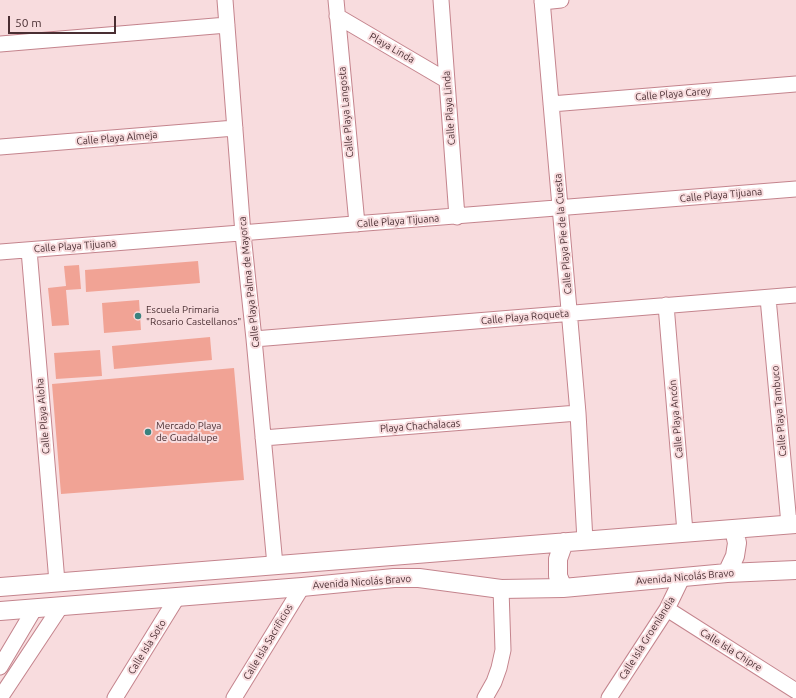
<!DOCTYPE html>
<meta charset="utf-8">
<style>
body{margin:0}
#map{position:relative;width:796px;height:698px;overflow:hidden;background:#f8dcde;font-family:Ubuntu,sans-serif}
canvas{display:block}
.scale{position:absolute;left:8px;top:16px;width:108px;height:18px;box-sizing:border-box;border:2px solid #492e32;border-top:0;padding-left:5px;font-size:12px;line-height:14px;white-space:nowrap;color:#492e32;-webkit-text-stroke:3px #f8dcde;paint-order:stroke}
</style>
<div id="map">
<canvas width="796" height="698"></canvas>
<div class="scale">50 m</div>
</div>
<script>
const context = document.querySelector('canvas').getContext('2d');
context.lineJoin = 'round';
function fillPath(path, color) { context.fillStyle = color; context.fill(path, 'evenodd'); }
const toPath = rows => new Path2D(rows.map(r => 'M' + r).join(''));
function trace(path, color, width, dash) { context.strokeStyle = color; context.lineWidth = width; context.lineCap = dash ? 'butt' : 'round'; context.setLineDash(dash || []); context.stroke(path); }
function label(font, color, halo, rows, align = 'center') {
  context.font = font + ' Ubuntu,sans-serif'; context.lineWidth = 4; context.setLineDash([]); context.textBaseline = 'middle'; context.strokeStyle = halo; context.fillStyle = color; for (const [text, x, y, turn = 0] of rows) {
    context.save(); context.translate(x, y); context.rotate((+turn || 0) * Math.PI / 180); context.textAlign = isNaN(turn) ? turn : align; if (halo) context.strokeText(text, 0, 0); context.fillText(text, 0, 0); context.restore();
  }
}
fillPath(toPath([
 [198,261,200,283,86,292,85,270],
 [79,265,81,289,66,290,69,325,52,326,48,288,66,286,64,266],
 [139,300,141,330,104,333,102,303],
 [210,337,212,360,114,369,112,346],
 [100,350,102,376,56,379,54,353],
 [234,368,244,480,61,494,52,384]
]), '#f1a395');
const minor = toPath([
 [225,0,243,234,254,339,275,565],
 [336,0,357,224],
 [441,0,457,217],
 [542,0,578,413,585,541],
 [542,2,561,0],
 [337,16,446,80],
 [0,44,227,25],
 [551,104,796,84],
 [0,147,235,128],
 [29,250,57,582],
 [0,252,796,189],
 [768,298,789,524],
 [666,305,685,532],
 [254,339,796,295],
 [263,438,578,413],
 [667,609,796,691],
 [0,667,35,608],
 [0,698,61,606],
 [115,698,178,596],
 [234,698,302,587],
 [485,698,494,682,499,668,503,650,501,589],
 [609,698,667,609,682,578]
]);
const tertiary = toPath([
 [727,573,735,556,737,543,734,529],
 [0,587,796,524],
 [563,588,558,576,558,559,564,542],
 [0,611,302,587,394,578,419,578,501,589,563,588,727,573,796,570]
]);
trace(minor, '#c4848d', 17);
trace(tertiary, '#c4848d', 20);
trace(minor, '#fff', 15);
trace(tertiary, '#fff', 18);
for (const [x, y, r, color] of [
 [138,316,4,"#3a827e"],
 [148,432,4,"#3a827e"]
]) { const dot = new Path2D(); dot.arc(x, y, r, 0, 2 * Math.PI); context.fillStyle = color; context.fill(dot); trace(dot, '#f8dcde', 1.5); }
label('10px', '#492e32', '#f8dcde', [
 ["Playa Linda",392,48,30],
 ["Calle Playa Carey",673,94,-5],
 ["Calle Playa Linda",449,108,-94],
 ["Calle Playa Langosta",346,112,-95],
 ["Calle Playa Almeja",117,138,-5],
 ["Calle Playa Tijuana",721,195,-5],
 ["Calle Playa Tijuana",398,221,-4],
 ["Calle Playa Pie de la Cuesta",563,234,-95],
 ["Calle Playa Tijuana",75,246,-4],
 ["Calle Playa Palma de Mayorca",249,282,-96],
 ["Calle Playa Roqueta",525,317,-5],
 ["Calle Playa Tambuco",779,411,-95],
 ["Calle Playa Aloha",43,416,-95],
 ["Calle Playa Ancón",676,419,-95],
 ["Playa Chachalacas",420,426,-4],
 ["Avenida Nicolás Bravo",685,577,-5],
 ["Avenida Nicolás Bravo",362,582,-4],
 ["Calle Isla Groenlandia",647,638,-58],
 ["Calle Isla Sacrificios",268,642,-59],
 ["Calle Isla Soto",147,647,-58],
 ["Calle Isla Chipre",731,650,32]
]);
label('10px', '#492e32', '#f8dcde', [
 ["Escuela Primaria",146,310],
 ["\"Rosario Castellanos\"",146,322],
 ["Mercado Playa",156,426],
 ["de Guadalupe",156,438]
], 'left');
</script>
